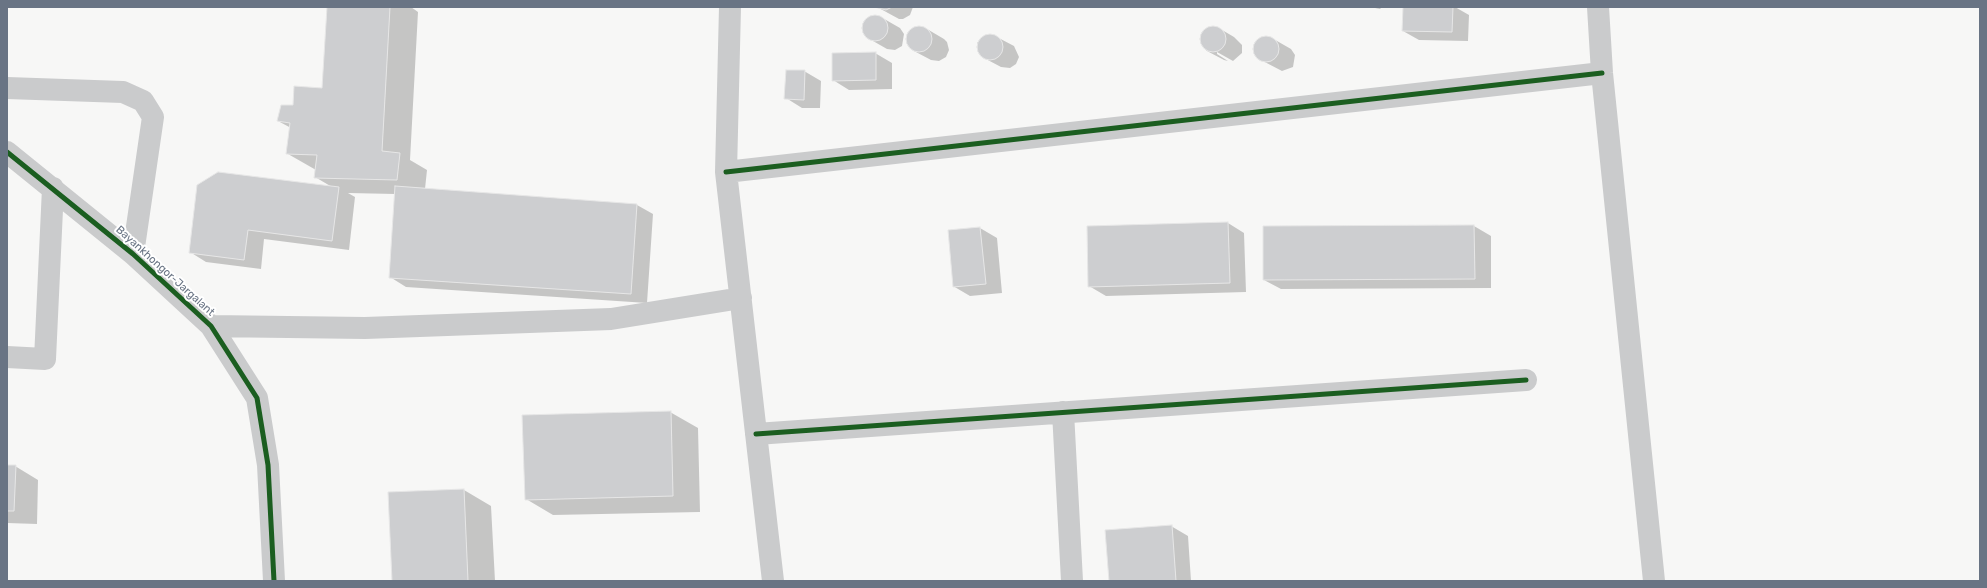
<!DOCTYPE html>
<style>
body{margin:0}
#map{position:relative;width:1987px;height:588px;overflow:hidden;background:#f7f7f6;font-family:Rubik,sans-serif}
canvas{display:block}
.frame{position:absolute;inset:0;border:8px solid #697484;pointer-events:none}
</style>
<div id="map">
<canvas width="1987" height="588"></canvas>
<div class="frame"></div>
</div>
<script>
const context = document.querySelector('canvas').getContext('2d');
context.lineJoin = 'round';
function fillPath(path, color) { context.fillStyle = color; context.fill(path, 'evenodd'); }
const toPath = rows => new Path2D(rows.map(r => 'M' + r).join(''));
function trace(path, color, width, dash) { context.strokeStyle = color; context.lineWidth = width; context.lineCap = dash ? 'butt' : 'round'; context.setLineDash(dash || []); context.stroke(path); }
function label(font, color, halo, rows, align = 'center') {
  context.font = font + ' Rubik,sans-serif'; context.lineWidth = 4; context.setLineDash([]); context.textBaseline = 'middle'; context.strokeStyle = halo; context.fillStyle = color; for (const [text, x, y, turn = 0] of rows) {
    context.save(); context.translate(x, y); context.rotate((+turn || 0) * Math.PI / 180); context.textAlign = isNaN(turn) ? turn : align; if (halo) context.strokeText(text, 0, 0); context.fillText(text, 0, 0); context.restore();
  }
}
fillPath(toPath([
 [328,7,411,7,418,12,410,160,427,170,425,189,637,205,653,214,647,303,406,287,390,277,395,194,348,193,355,197,349,250,264,239,261,269,206,262,190,252,332,187,315,177,316,170,288,154,291,128,278,121,294,106,323,90],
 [877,7,913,7,910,15,903,19,899,19],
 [1370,7,1382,7,1380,9],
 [1404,7,1455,7,1469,15,1468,41,1419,40,1403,31],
 [871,16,879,16,900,28,904,34,902,46,895,50,887,49,866,37,862,29,864,22],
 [915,27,919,27,927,29,944,39,947,42,949,50,946,57,939,61,931,60,914,51,908,44,907,36],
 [1217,27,1234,37,1242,45,1242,53,1233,61,1217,52,1217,54,1228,61,1224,60,1207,51,1204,48,1200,41,1202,33,1209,28],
 [985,35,993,35,1014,46,1019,57,1016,64,1010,68,1001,67,984,58,978,52,977,43],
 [1262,37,1270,37,1291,49,1295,55,1293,67,1282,71,1257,58,1254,50,1256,42],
 [875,53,892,63,892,89,849,90,833,80],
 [804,71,821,81,820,108,802,108,786,98],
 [1228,223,1244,233,1246,292,1106,296,1089,286],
 [1474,226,1491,236,1491,288,1281,289,1264,280,1264,227],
 [980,228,997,238,1002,293,970,296,953,286],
 [670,412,698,428,700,512,553,515,526,499],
 [7,466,15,466,38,480,37,524,7,523],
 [464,490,491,506,495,581,393,581],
 [1171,526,1188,536,1191,581,1110,581]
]), '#0003');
const building = toPath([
 [327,7,390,7,382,151,400,153,397,180,314,178,317,155,286,154,290,123,277,121,281,105,293,105,294,86,322,88,327,7],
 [874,7,892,7,886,10,874,7],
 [1403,7,1453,7,1452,32,1402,31,1403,7],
 '862 28a13 13 0 1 1 26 0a13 13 0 1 1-26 0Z',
 '1200 39a13 13 0 1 1 26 0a13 13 0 1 1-26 0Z',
 '906 39a13 13 0 1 1 26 0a13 13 0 1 1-26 0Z',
 '977 47a13 13 0 1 1 26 0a13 13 0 1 1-26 0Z',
 '1253 49a13 13 0 1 1 26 0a13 13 0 1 1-26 0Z',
 [876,52,876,80,832,81,832,53,876,52],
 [786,70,805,70,804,100,784,99,786,70],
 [218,172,339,187,332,241,248,230,244,260,189,253,197,185,218,172],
 [395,186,637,204,631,294,389,278,395,186],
 [1228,222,1230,283,1088,287,1087,226,1228,222],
 [1474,225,1475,279,1263,280,1263,226,1474,225],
 [980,227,986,284,953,287,948,230,980,227],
 [671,411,673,496,525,500,522,415,671,411],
 [7,465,16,465,14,511,7,511,7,465],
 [464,489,468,581,392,581,388,492,464,489],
 [1172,525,1176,581,1109,581,1105,530,1172,525]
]);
fillPath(building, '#cdced0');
trace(building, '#e6e6e6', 1);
trace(toPath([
 [730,7,726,172,773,581],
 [1598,7,1602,73,1654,581],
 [7,88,123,92,143,101,153,117,133,254],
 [7,152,133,254,211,326,257,398,268,465,274,581],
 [726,172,1602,73],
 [211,326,365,328,611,319,741,298],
 [7,357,45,359,53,188],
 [1063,412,1072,581],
 [756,434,1526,380]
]), '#cacbcc', 22);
trace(toPath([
 [7,152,133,254,211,326,257,398,268,465,274,581],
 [726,172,1602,73],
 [756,434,1526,380]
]), '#1b5e20', 5);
label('11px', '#697484', '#fff', [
 ["Bayankhongor-Jargalant",165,271,42]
]);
</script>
